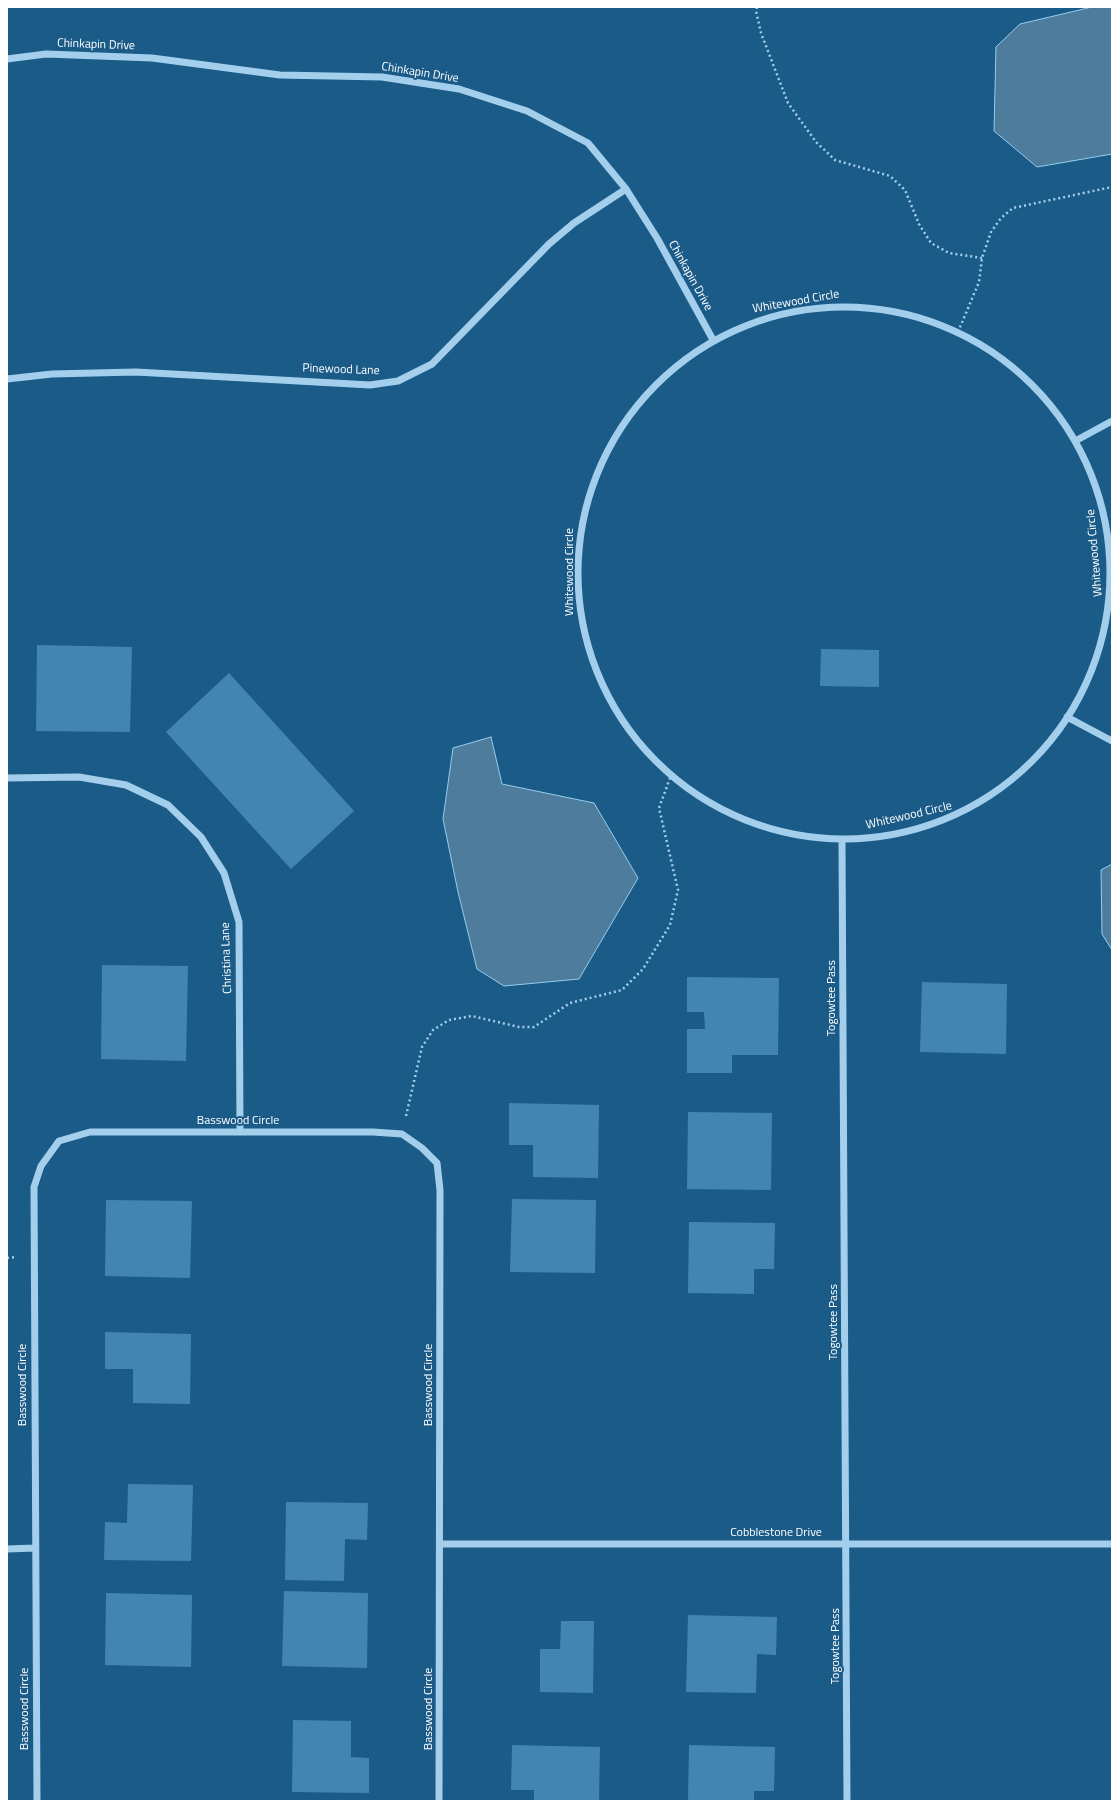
<!DOCTYPE html>
<style>
body{margin:0}
#map{position:relative;width:1119px;height:1808px;overflow:hidden;background:#1b5b88;font-family:"Titillium Web",sans-serif}
canvas{display:block}
.frame{position:absolute;inset:0;border:8px solid #fff;pointer-events:none}
</style>
<div id="map">
<canvas width="1119" height="1808"></canvas>
<div class="frame"></div>
</div>
<script>
const context = document.querySelector('canvas').getContext('2d');
context.lineJoin = 'round';
function fillPath(path, color) { context.fillStyle = color; context.fill(path, 'evenodd'); }
const toPath = rows => new Path2D(rows.map(r => 'M' + r).join(''));
function trace(path, color, width, dash) { context.strokeStyle = color; context.lineWidth = width; context.lineCap = dash ? 'butt' : 'round'; context.setLineDash(dash || []); context.stroke(path); }
function label(font, color, halo, rows, align = 'center') {
  context.font = font + ' "Titillium Web",sans-serif'; context.lineWidth = 4; context.setLineDash([]); context.textBaseline = 'middle'; context.strokeStyle = halo; context.fillStyle = color; for (const [text, x, y, turn = 0] of rows) {
    context.save(); context.translate(x, y); context.rotate((+turn || 0) * Math.PI / 180); context.textAlign = isNaN(turn) ? turn : align; if (halo) context.strokeText(text, 0, 0); context.fillText(text, 0, 0); context.restore();
  }
}
const water = toPath([
 [1092,7,1112,7,1112,154,1037,167,994,131,996,47,1020,24,1092,7],
 [491,737,502,784,594,803,638,878,579,979,504,986,477,969,458,892,443,819,453,748,491,737],
 [1112,864,1112,950,1102,934,1101,870,1112,864]
]);
fillPath(water, '#4d7c9c');
trace(water, '#96cdef', 1);
fillPath(toPath([
 [37,645,132,647,130,732,36,731],
 [821,649,879,650,879,687,820,686],
 [229,673,354,811,291,869,166,732],
 [102,965,188,966,186,1061,101,1059],
 [687,977,779,978,778,1055,732,1055,732,1073,687,1073,687,1029,705,1029,704,1012,687,1012],
 [922,982,1007,984,1006,1054,920,1052],
 [509,1103,599,1105,598,1178,533,1177,533,1145,509,1145],
 [688,1112,772,1113,771,1190,687,1189],
 [512,1199,596,1200,595,1273,510,1272],
 [106,1200,192,1201,190,1278,105,1276],
 [689,1222,775,1223,774,1269,754,1269,754,1294,688,1293],
 [105,1332,191,1334,190,1404,133,1403,133,1369,105,1369],
 [128,1484,193,1485,191,1561,104,1560,105,1522,127,1523],
 [286,1502,368,1503,367,1540,345,1539,344,1581,285,1580],
 [284,1591,368,1593,367,1668,282,1666],
 [106,1593,192,1595,191,1667,105,1665],
 [688,1615,777,1617,776,1655,757,1654,756,1693,686,1692],
 [561,1621,594,1621,593,1693,540,1692,540,1649,560,1649],
 [293,1720,351,1721,351,1757,369,1758,369,1793,292,1792],
 [512,1745,600,1747,599,1801,534,1801,534,1790,511,1790],
 [689,1745,775,1747,774,1791,754,1791,754,1801,688,1801]
]), '#4385b2');
trace(toPath([
 [757,7,756,11,761,33,788,103,816,142,835,160,890,176,905,190,919,224,931,243,949,253,982,258],
 [958,332,979,282,982,258,991,232,1001,218,1013,208,1112,187],
 [406,1116,422,1047,433,1030,449,1020,472,1016,519,1027,534,1027,570,1003,622,990,643,969,670,925,678,890,659,808,670,778],
 [7,1258,16,1257]
]), '#a4cfec', 2.5, [2, 3]);
trace(toPath([
 [7,59,46,54,152,58,280,75,382,77,459,89,527,111,588,143,626,189,657,238,712,338],
 '578 573a266 266 0 1 1 532 0a266 266 0 1 1-532 0Z',
 [7,379,52,374,136,372,370,385,398,381,432,364,549,244,574,223,626,189],
 [1077,440,1112,421],
 [1067,717,1112,741],
 [7,778,79,777,126,785,168,805,201,837,224,873,239,922,240,1132],
 [842,842,847,1801],
 [440,1544,1112,1544],
 [7,1549,35,1548],
 [37,1801,34,1187,41,1166,59,1141,90,1132,373,1132,402,1134,422,1148,437,1163,440,1190,439,1801]
]), '#a4cfec', 7);
label('12px', '#fff', '#1b5b88', [
 ["Chinkapin Drive",96,45,2],
 ["Chinkapin Drive",420,73,9],
 ["Chinkapin Drive",690,276,61],
 ["Whitewood Circle",796,302,-10],
 ["Pinewood Lane",341,370,2],
 ["Whitewood Circle",1095,553,-95],
 ["Whitewood Circle",570,572,-90],
 ["Whitewood Circle",909,816,-13],
 ["Christina Lane",227,958,-92],
 ["Togowtee Pass",832,998,-90],
 ["Basswood Circle",238,1121],
 ["Togowtee Pass",834,1322,-90],
 ["Basswood Circle",23,1385,-90],
 ["Basswood Circle",429,1385,-90],
 ["Cobblestone Drive",776,1533],
 ["Togowtee Pass",836,1646,-90],
 ["Basswood Circle",25,1709,-90],
 ["Basswood Circle",429,1709,-90]
]);
</script>
